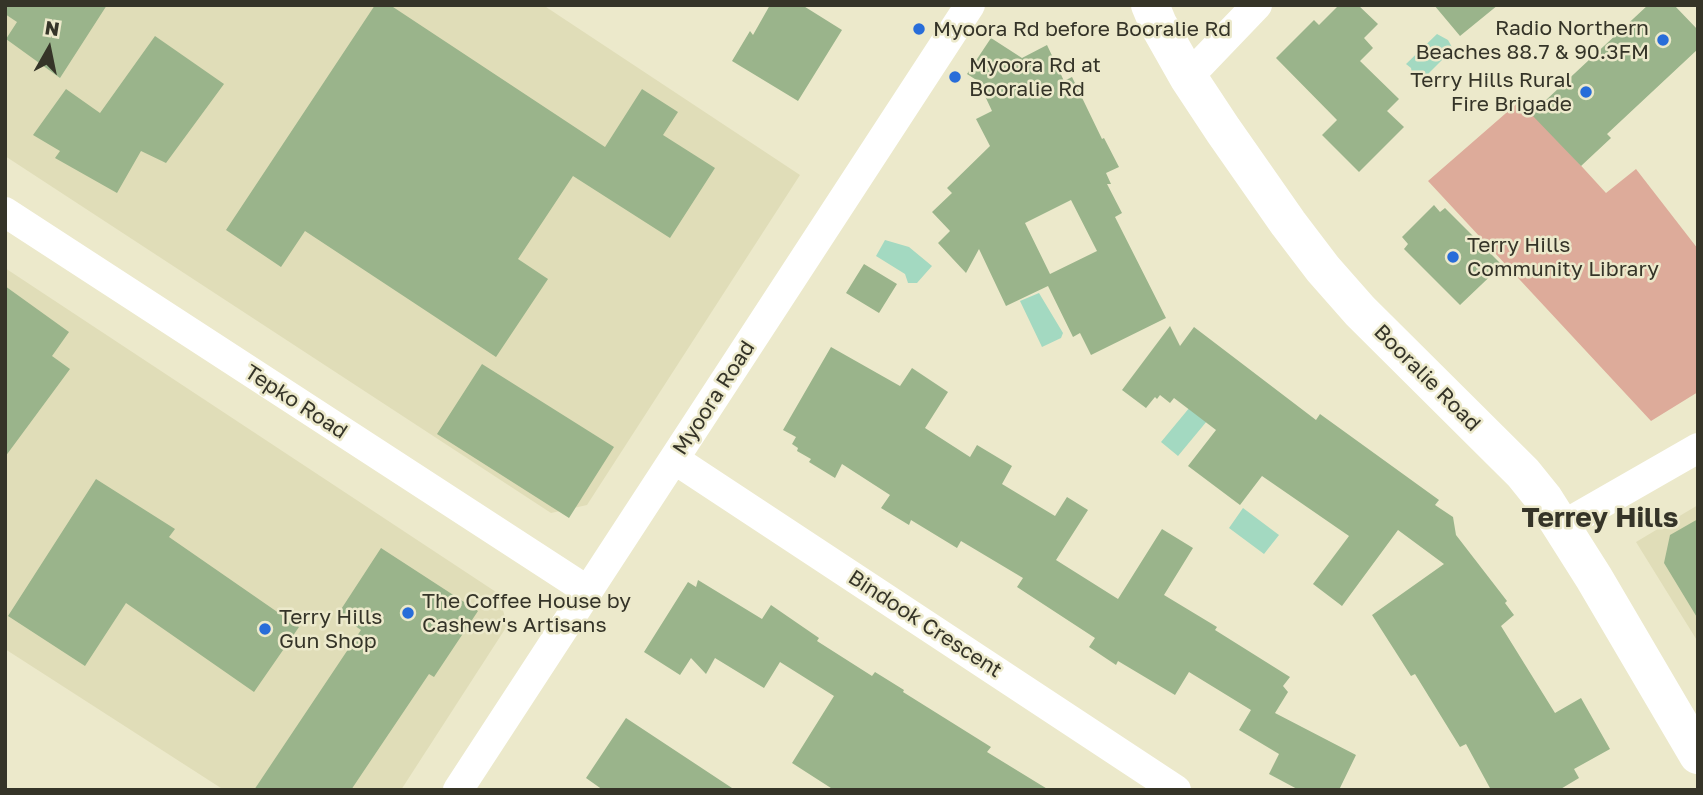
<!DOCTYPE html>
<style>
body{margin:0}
#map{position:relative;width:1703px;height:795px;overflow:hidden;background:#ece9cb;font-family:"Golos Text",sans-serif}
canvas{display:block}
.frame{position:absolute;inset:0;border:7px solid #353428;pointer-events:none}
.north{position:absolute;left:14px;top:14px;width:70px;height:70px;-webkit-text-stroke:5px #ece9cb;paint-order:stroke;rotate:9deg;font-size:19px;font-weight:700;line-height:28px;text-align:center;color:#353428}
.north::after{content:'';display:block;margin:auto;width:24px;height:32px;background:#353428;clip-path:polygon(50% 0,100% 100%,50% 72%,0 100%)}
</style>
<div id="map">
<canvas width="1703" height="795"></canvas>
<div class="frame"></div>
<div class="north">N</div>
</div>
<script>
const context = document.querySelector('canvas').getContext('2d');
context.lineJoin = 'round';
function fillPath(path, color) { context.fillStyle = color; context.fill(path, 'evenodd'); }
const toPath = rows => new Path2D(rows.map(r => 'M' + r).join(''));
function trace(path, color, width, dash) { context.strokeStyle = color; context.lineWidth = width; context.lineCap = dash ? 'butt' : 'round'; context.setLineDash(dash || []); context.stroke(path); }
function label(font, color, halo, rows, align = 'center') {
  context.font = font + ' "Golos Text",sans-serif'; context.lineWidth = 5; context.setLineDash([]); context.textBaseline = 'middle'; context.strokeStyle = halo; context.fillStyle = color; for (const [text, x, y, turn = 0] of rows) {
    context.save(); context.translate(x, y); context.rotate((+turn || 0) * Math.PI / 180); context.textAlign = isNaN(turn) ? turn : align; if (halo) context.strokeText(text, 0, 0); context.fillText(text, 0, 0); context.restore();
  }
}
fillPath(toPath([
 [5,5,543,5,800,175,587,505,551,513,5,156],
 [5,268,499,594,507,626,401,790,224,790,5,649],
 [1698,505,1698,642,1636,542]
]), '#e0ddb8');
fillPath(toPath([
 [1521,100,1606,193,1636,169,1698,249,1698,392,1651,421,1428,181]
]), '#ddab9a');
fillPath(toPath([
 [1437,34,1448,40,1453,49,1423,79,1412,74,1411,68,1406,64],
 [885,240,909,247,932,266,917,283,908,283,905,274,876,256],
 [1039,293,1063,333,1061,338,1042,347,1020,301],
 [1190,407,1207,421,1178,456,1161,442],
 [1243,508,1279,535,1264,554,1229,528]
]), '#a3d9c1');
fillPath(toPath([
 [5,5,107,5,60,78,6,39,17,22,5,14],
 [375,5,390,5,605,147,642,89,678,112,663,135,715,168,670,238,573,176,518,259,548,279,496,357,305,231,281,267,226,230],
 [770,5,802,5,842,30,798,101,732,61,750,31,753,35],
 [1339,5,1358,5,1378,24,1364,38,1373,48,1360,61,1399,99,1387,111,1404,127,1359,172,1322,135,1337,120,1276,58,1314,20,1319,25],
 [1434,5,1498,5,1460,36],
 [1648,5,1674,5,1698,30,1698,49,1607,134,1611,138,1581,166,1531,114],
 [155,36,224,84,166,163,141,151,117,193,55,158,60,151,33,135,66,89,100,113],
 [991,38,1022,58,1047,45,1064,81,1072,77,1102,139,1104,138,1119,167,1106,173,1111,184,1107,184,1122,213,1115,217,1166,318,1091,355,1080,333,1073,337,1048,286,1006,306,979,249,966,273,938,243,950,231,932,212,952,193,947,188,990,146,976,119,992,111,978,81,967,74],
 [1071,200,1097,251,1050,274,1025,223],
 [1434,205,1440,212,1445,208,1502,265,1460,305,1404,249,1408,244,1402,237],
 [864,264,897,284,879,313,846,293],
 [5,286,69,332,52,356,70,369,5,457],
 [1170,326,1180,346,1194,327,1316,420,1320,414,1439,500,1435,505,1453,517,1456,535,1507,601,1505,603,1514,615,1501,626,1555,713,1581,698,1610,749,1574,769,1579,778,1559,790,1491,790,1466,744,1460,747,1415,674,1411,676,1372,615,1444,564,1398,530,1342,606,1313,584,1349,536,1262,476,1240,505,1188,466,1216,430,1174,398,1170,403,1160,395,1157,399,1155,397,1146,408,1122,390],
 [831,347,900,386,912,368,948,392,925,428,970,457,977,445,1012,466,1002,484,1055,516,1067,497,1088,510,1056,560,1118,599,1162,529,1193,548,1164,595,1217,627,1215,630,1290,677,1283,686,1288,692,1275,713,1356,755,1339,790,1299,790,1269,774,1279,754,1239,730,1251,710,1189,672,1175,695,1118,661,1116,665,1089,647,1095,638,1017,587,1023,578,961,541,957,548,911,520,909,525,881,508,890,495,842,464,835,478,809,462,811,459,797,451,798,448,792,444,796,437,783,430],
 [482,364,614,447,569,518,437,434],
 [96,479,175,529,169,537,299,627,254,692,126,603,85,666,8,616],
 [1698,519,1698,619,1664,563,1670,535],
 [381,548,478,611,434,677,429,674,351,790,254,790,361,630,338,614],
 [698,580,762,619,771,605,819,638,817,641,872,676,875,672,904,690,903,692,991,747,987,752,1049,790,834,790,792,763,834,696,780,662,764,688,715,658,706,674,691,658,680,675,644,652,688,582,696,587],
 [626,718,735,790,603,790,586,778]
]), '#9ab48b');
trace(toPath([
 [1188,77,1257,5],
 [5,212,588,591],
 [674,459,1176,790],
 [1562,526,1698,448],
 [458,790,970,5]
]), '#fff', 30);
trace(toPath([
 [1150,5,1158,24,1188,77,1223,130,1288,223,1323,269,1360,311,1523,473,1544,499,1594,578,1698,755]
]), '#fff', 38);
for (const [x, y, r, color] of [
 [919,29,7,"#286dd9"],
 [1663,40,7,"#286dd9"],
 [955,77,7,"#286dd9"],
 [1586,92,7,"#286dd9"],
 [1453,257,7,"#286dd9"],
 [408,613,7,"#286dd9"],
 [265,629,7,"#286dd9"]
]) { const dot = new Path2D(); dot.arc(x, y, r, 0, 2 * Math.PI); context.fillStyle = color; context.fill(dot); trace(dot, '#ece9cb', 2.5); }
label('21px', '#353428', '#ece9cb', [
 ["Radio Northern",1649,28,"right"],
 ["Beaches 88.7 & 90.3FM",1649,52,"right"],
 ["Myoora Rd before Booralie Rd",933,29],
 ["Myoora Rd at",969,65],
 ["Booralie Rd",969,89],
 ["Terry Hills Rural",1572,80,"right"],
 ["Fire Brigade",1572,104,"right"],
 ["Terry Hills",1467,245],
 ["Community Library",1467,269],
 ["The Coffee House by",422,601],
 ["Cashew's Artisans",422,625],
 ["Terry Hills",279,617],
 ["Gun Shop",279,641]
], 'left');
label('21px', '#353428', '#ece9cb', [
 ["Booralie Road",1427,378,45],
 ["Myoora Road",714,398,-57],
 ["Tepko Road",296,402,33],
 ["Bindook Crescent",925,624,33]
]);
label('bold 28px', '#353428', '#ece9cb', [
 ["Terrey Hills",1600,518]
]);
</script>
